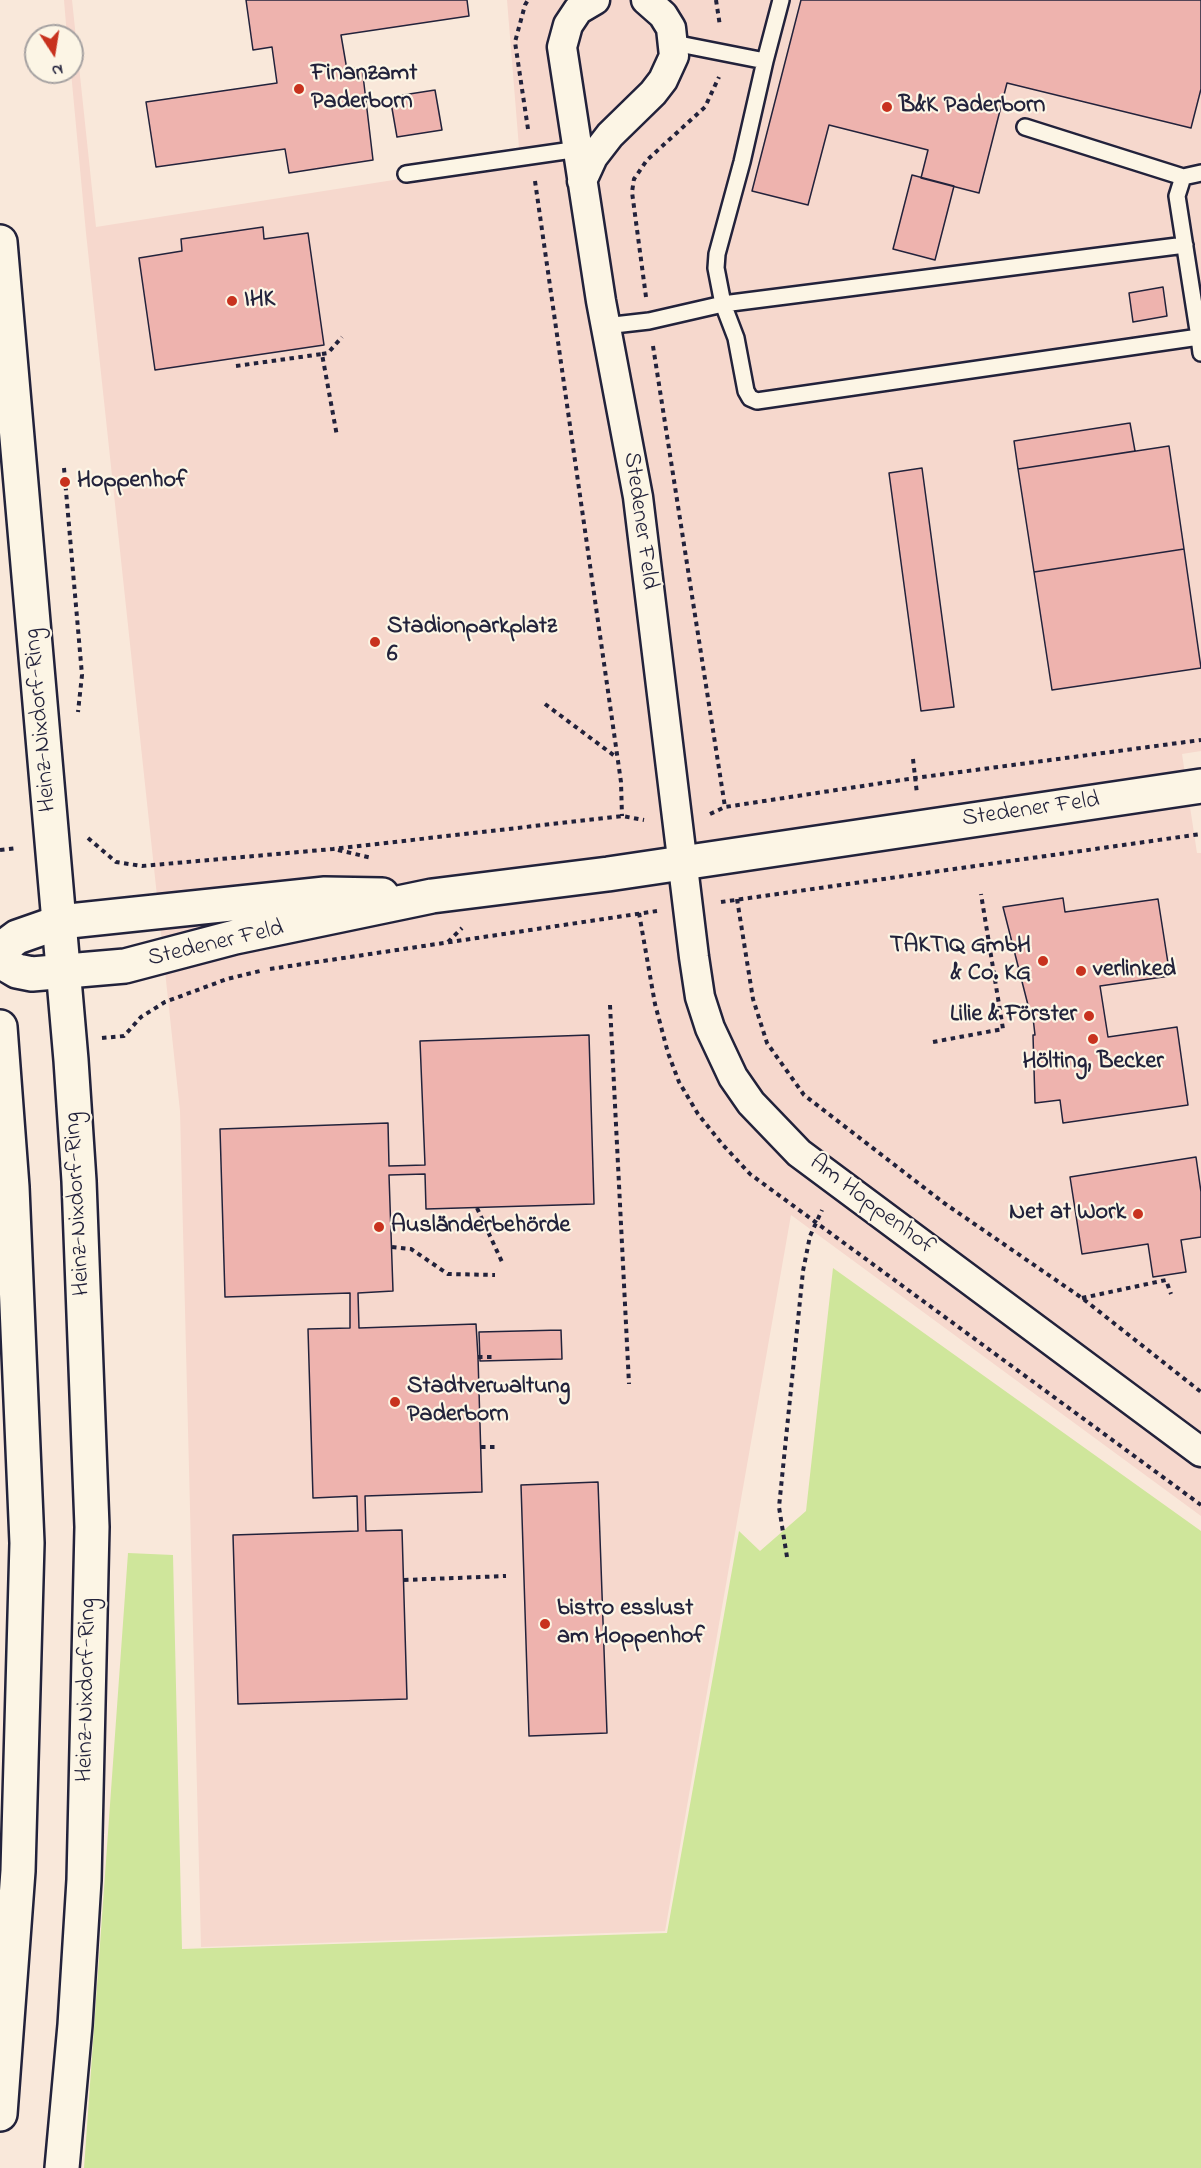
<!DOCTYPE html>
<meta charset="utf-8">
<style>
body{margin:0}
#map{position:relative;width:1201px;height:2168px;overflow:hidden;background:#f9e8da;font-family:"Indie Flower",sans-serif}
canvas{display:block}
.north{position:absolute;left:24px;top:24px;width:60px;height:60px;box-sizing:border-box;background:#fcf5e5;border:2px solid #a5a1a1;border-radius:50%;rotate:168deg;font-size:16px;font-weight:700;line-height:24px;text-align:center;color:#22223b}
.north::after{content:'';display:block;margin:auto;width:21px;height:27px;background:#c8321e;clip-path:polygon(50% 0,100% 100%,50% 72%,0 100%)}
</style>
<div id="map">
<canvas width="1201" height="2168"></canvas>
<div class="north">N</div>
</div>
<script>
const context = document.querySelector('canvas').getContext('2d');
context.lineJoin = 'round';
function fillPath(path, color) { context.fillStyle = color; context.fill(path, 'evenodd'); }
const toPath = rows => new Path2D(rows.map(r => 'M' + r).join(''));
function trace(path, color, width, dash) { context.strokeStyle = color; context.lineWidth = width; context.lineCap = dash ? 'butt' : 'round'; context.setLineDash(dash || []); context.stroke(path); }
function label(font, color, halo, rows, align = 'center') {
  context.font = font + ' "Indie Flower",sans-serif'; context.lineWidth = 4.5; context.setLineDash([]); context.textBaseline = 'middle'; context.strokeStyle = halo; context.fillStyle = color; for (const [text, x, y, turn = 0] of rows) {
    context.save(); context.translate(x, y); context.rotate((+turn || 0) * Math.PI / 180); context.textAlign = isNaN(turn) ? turn : align; if (halo) context.strokeText(text, 0, 0); context.fillText(text, 0, 0); context.restore();
  }
}
fillPath(toPath([
 [64,0,72,0,96,227,520,160,507,0,1201,0,1201,751,1182,754,1197,853,1201,853,1201,1516,791,1215,665,1931,201,1947,180,1111,86,233,71,72,72,36,67,36]
]), '#f6d8cd');
fillPath(toPath([
 [833,1268,1201,1531,1201,2168,84,2168,128,1553,173,1555,182,1949,667,1933,739,1531,760,1551,806,1511]
]), '#cfe69b');
const building = toPath([
 [246,0,467,0,469,16,341,35,347,70,362,67,373,160,289,173,285,149,156,167,146,102,277,83,272,47,253,50,246,0],
 [801,0,1201,0,1201,89,1191,128,1007,83,979,193,921,178,928,150,829,125,808,205,752,191,801,0],
 [435,90,442,130,397,137,390,97,435,90],
 [912,175,954,186,935,260,893,249,912,175],
 [263,227,264,239,308,233,324,345,155,370,139,258,182,251,181,239,263,227],
 [1163,287,1167,316,1133,322,1129,293,1163,287],
 [1130,423,1135,451,1018,469,1014,441,1130,423],
 [1169,446,1184,549,1034,572,1018,469,1169,446],
 [922,468,954,707,921,711,889,473,922,468],
 [1184,549,1201,668,1052,690,1034,572,1184,549],
 [1063,898,1065,912,1158,899,1170,976,1100,986,1108,1037,1177,1027,1188,1105,1063,1123,1060,1100,1035,1103,1033,1035,1035,1035,1032,1009,1029,1009,1003,907,1063,898],
 [589,1035,594,1204,426,1209,425,1174,389,1175,393,1291,358,1293,359,1328,476,1324,478,1357,482,1492,365,1496,366,1531,402,1530,407,1699,238,1704,233,1535,358,1531,357,1496,313,1498,308,1329,350,1328,350,1293,225,1297,220,1129,388,1123,389,1166,425,1165,420,1041,589,1035],
 [1196,1157,1201,1192,1201,1237,1181,1240,1186,1272,1153,1277,1148,1244,1082,1254,1070,1177,1196,1157],
 [561,1330,562,1359,480,1361,479,1332,561,1330],
 [598,1482,607,1733,529,1736,521,1485,598,1482]
]);
fillPath(building, '#eeb3ae');
trace(building, '#22223b', 1.5);
const service = toPath([
 [674,43,765,61,781,0],
 [1025,127,1183,177],
 [406,174,579,149],
 [1185,245,723,304,736,338,746,391,750,398,757,401,1199,337,1177,196,1183,177,1201,173],
 [605,326,649,321,723,304,716,268,717,254,742,162,765,61],
 [1199,337,1201,353]
]);
const minor = toPath([
 [595,0,578,10,568,25,562,47,601,301,638,497,694,957,700,997,710,1028,733,1077,751,1103,799,1153,1201,1452],
 [582,181,593,157,610,135,653,93,663,80,674,56,671,28,663,15,646,0]
]);
const tertiary = toPath([
 [0,950,17,937,60,922,325,894,382,895],
 [0,961,17,971,32,974,125,966,235,937,432,896,608,874,1201,786]
]);
const secondary = toPath([
 [0,242,71,1060,79,1181,92,1527,84,1880,75,2025,62,2168],
 [0,1027,12,1187,27,1543,18,1871,0,2114]
]);
trace(service, '#22223b', 20);
trace(minor, '#22223b', 33);
trace(tertiary, '#22223b', 38);
trace(secondary, '#22223b', 38);
trace(toPath([
 [716,0,720,26],
 [528,129,515,42,525,5,528,0],
 [535,181,621,782,622,816],
 [646,297,632,192,634,179,647,160,705,107,719,77],
 [653,346,725,807],
 [322,354,328,353,342,337],
 [236,366,322,354,337,436],
 [64,468,82,675,78,712],
 [545,704,616,757],
 [913,759,917,794],
 [710,814,725,807,915,778,1201,740],
 [88,838,116,862,142,866,333,849,622,816,644,820],
 [0,850,17,848],
 [338,850,372,858],
 [737,899,753,999,767,1043,804,1095,944,1203,1082,1298,1201,1392],
 [721,902,1201,834],
 [639,913,655,1004,668,1053,679,1082,698,1114,723,1145,750,1174,1201,1505],
 [448,942,462,928],
 [270,969,657,911],
 [610,1005,629,1384],
 [102,1038,124,1036,141,1017,165,1002,227,979,260,971],
 [933,1042,1003,1029,981,894],
 [477,1208,503,1264],
 [392,1247,411,1249,448,1274,495,1275],
 [1082,1298,1166,1280,1171,1294],
 [478,1357,496,1357],
 [481,1447,499,1447],
 [787,1557,779,1507,803,1271,810,1236,822,1210],
 [404,1580,506,1576]
]), '#22223b', 4, [4.5, 4.5]);
trace(service, '#fcf5e5', 15);
trace(minor, '#fcf5e5', 28);
trace(tertiary, '#fcf5e5', 33);
trace(secondary, '#fcf5e5', 33);
for (const [x, y, r, color] of [
 [299,89,6,"#c8321e"],
 [887,107,6,"#c8321e"],
 [232,301,6,"#c8321e"],
 [65,482,6,"#c8321e"],
 [375,642,6,"#c8321e"],
 [1043,961,6,"#c8321e"],
 [1081,971,6,"#c8321e"],
 [1089,1016,6,"#c8321e"],
 [1093,1039,6,"#c8321e"],
 [1138,1214,6,"#c8321e"],
 [379,1227,6,"#c8321e"],
 [395,1402,6,"#c8321e"],
 [545,1624,6,"#c8321e"]
]) { const dot = new Path2D(); dot.arc(x, y, r, 0, 2 * Math.PI); context.fillStyle = color; context.fill(dot); trace(dot, '#fcf5e5', 2); }
label('bold 24px', '#22223b', '#fcf5e5', [
 ["Finanzamt",311,75],
 ["Paderborn",311,103],
 ["B&K Paderborn",899,107],
 ["IHK",244,301],
 ["Hoppenhof",77,482],
 ["Stadionparkplatz",387,628],
 ["6",387,656],
 ["TAKTIQ GmbH",1031,947,"right"],
 ["& Co. KG",1031,975,"right"],
 ["verlinked",1093,971],
 ["Lilie & Förster",1077,1016,"right"],
 ["Hölting, Becker",1093,1063,"center"],
 ["Net at Work",1126,1214,"right"],
 ["Ausländerbehörde",391,1227],
 ["Stadtverwaltung",407,1388],
 ["Paderborn",407,1416],
 ["bistro esslust",557,1610],
 ["am Hoppenhof",557,1638]
], 'left');
label('24px', '#22223b', '#fcf5e5', [
 ["Stedener Feld",639,521,82],
 ["Heinz-Nixdorf-Ring",42,720,-95],
 ["Stedener Feld",1031,811,-8],
 ["Stedener Feld",216,945,-13],
 ["Heinz-Nixdorf-Ring",79,1204,-93],
 ["Am Hoppenhof",871,1206,37],
 ["Heinz-Nixdorf-Ring",88,1690,-89]
]);
</script>
